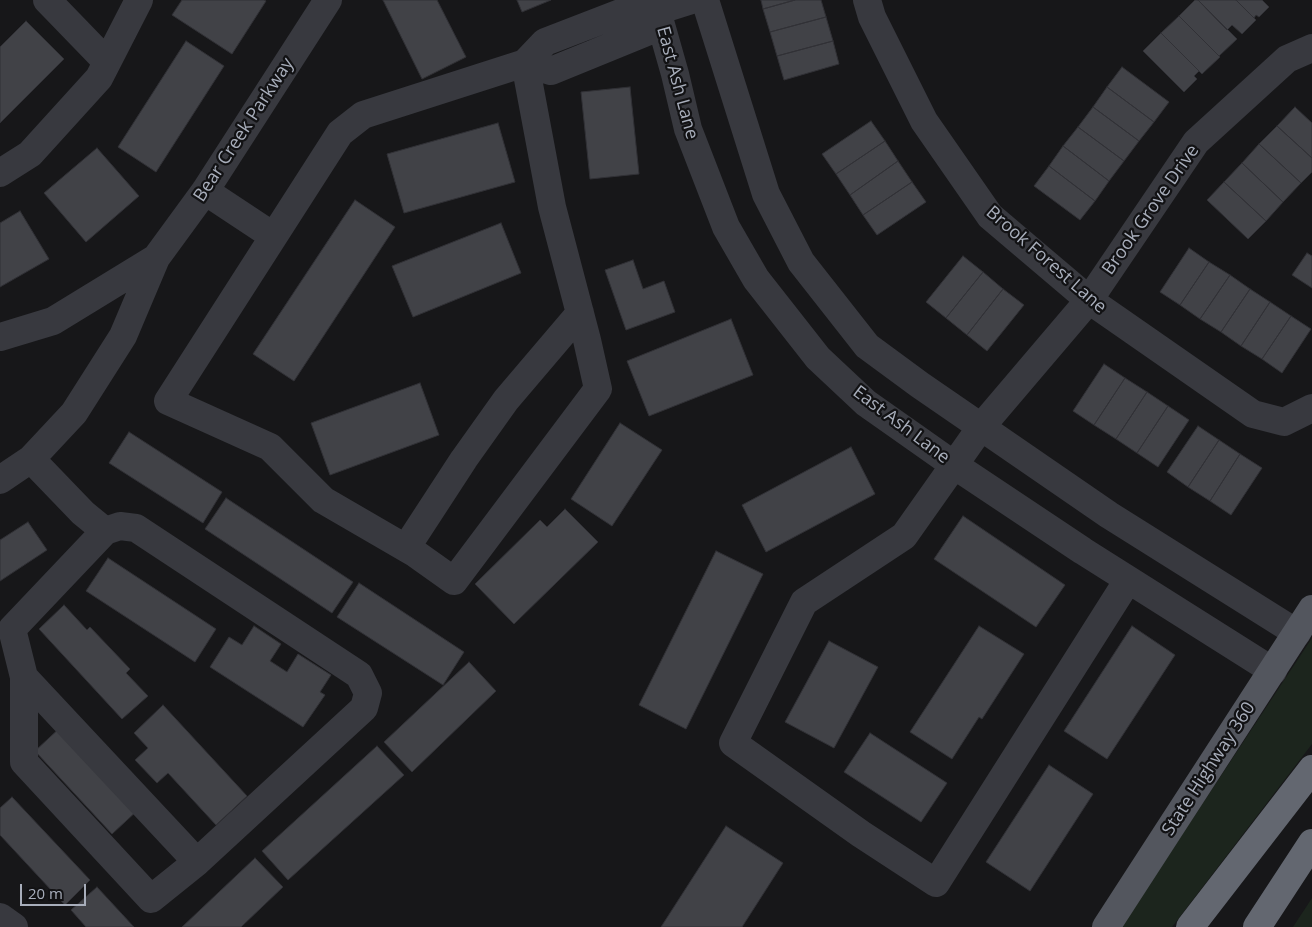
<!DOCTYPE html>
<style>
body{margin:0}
#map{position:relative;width:1312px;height:927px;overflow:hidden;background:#171719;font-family:"Open Sans",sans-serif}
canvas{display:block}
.scale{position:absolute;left:20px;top:884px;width:66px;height:22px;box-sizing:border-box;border:2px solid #a8aebb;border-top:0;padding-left:6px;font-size:15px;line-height:18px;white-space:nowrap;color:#a8aebb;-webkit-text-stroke:4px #121214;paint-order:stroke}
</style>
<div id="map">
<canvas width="1312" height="927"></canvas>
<div class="scale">20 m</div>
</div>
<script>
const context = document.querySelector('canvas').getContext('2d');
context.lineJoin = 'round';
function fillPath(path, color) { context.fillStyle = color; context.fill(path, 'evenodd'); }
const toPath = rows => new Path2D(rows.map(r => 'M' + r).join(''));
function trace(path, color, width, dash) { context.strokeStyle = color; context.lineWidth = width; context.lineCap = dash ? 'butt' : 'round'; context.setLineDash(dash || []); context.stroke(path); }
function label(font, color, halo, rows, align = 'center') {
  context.font = font + ' "Open Sans",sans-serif'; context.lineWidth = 4.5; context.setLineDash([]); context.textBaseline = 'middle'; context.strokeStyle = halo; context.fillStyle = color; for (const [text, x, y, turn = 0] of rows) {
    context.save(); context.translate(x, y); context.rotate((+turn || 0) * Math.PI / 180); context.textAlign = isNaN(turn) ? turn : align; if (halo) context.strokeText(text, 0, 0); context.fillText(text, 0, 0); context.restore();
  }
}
fillPath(toPath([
 [1312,638,1312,744,1172,927,1121,927],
 [1312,898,1312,927,1293,927]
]), '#1c251d');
const building = toPath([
 [182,0,264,0,266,1,232,54,172,15,182,0],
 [383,0,437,0,466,57,422,79,383,0],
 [517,0,551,0,522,12,517,0],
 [761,0,795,0,763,9,761,0],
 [795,0,821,0,826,17,770,32,763,9,795,0],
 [1195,0,1198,0,1237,39,1219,56,1179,16,1195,0],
 [1198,0,1236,0,1256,20,1242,34,1232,25,1227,30,1198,0],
 [1236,0,1262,0,1269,7,1259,17,1256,15,1254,18,1236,0],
 [1179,16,1220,57,1202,74,1161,33,1179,16],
 [826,17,833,41,777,56,770,32,826,17],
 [26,21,64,59,0,123,0,47,26,21],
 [1161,33,1199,71,1194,76,1197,79,1184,92,1143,51,1161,33],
 [186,41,224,66,156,172,118,147,186,41],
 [833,41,839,64,784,80,777,56,833,41],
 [1122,67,1169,102,1154,122,1107,87,1122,67],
 [630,87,639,174,590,179,581,92,630,87],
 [1107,87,1154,122,1139,141,1093,107,1107,87],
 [1093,107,1139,141,1124,161,1078,127,1093,107],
 [1295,107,1312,123,1312,158,1277,126,1295,107],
 [871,121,885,141,836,174,822,154,871,121],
 [498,123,515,182,404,213,387,154,498,123],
 [1277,126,1312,158,1312,172,1301,183,1259,144,1277,126],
 [1078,127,1124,161,1109,181,1063,146,1078,127],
 [885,141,898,161,850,195,836,174,885,141],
 [1259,144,1301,183,1283,202,1242,163,1259,144],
 [1063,146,1109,181,1095,201,1049,166,1063,146],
 [97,148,139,196,86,242,44,193,97,148],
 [898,161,912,182,863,215,850,195,898,161],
 [1242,163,1283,202,1266,221,1224,182,1242,163],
 [1049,166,1095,201,1080,220,1034,186,1049,166],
 [912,182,926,202,877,235,863,215,912,182],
 [1224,182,1266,221,1248,239,1207,200,1224,182],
 [355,200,395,227,294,381,253,354,355,200],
 [20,211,49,259,0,287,0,223,20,211],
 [501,223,521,273,413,317,392,266,501,223],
 [1189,248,1209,262,1180,305,1160,292,1189,248],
 [1307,253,1312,256,1312,288,1292,275,1307,253],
 [963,256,983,272,946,318,926,302,963,256],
 [633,260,643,289,664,281,675,312,626,330,605,270,633,260],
 [1209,262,1230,275,1200,319,1180,305,1209,262],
 [983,272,1003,289,967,335,946,318,983,272],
 [1230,275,1250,289,1221,332,1200,319,1230,275],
 [1003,289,1024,305,987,351,967,335,1003,289],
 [1250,289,1270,302,1241,346,1221,332,1250,289],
 [1270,302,1291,316,1262,359,1241,346,1270,302],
 [1291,316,1311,329,1282,373,1262,359,1291,316],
 [731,319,753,375,649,416,627,361,731,319],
 [1104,364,1125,378,1094,425,1073,411,1104,364],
 [1125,378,1147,392,1116,439,1094,425,1125,378],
 [420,383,439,435,330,475,311,423,420,383],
 [1147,392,1168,406,1137,453,1116,439,1147,392],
 [1168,406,1189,420,1158,467,1137,453,1168,406],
 [620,423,662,450,612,526,571,499,620,423],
 [1198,426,1219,440,1188,487,1167,472,1198,426],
 [129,432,222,492,203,523,109,463,129,432],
 [1219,440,1240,454,1210,501,1188,487,1219,440],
 [851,447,875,494,766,552,742,505,851,447],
 [1240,454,1262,468,1231,515,1210,501,1240,454],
 [226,498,353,582,332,613,205,529,226,498],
 [565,509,598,542,514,624,475,584,540,520,547,527,565,509],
 [963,516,1065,585,1036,627,934,559,963,516],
 [28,522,47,550,0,581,0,540,28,522],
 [716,551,763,574,686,729,639,705,716,551],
 [108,558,216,629,195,662,86,591,108,558],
 [359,583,464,652,443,685,337,617,359,583],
 [64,605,87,630,90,627,130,669,126,673,148,696,122,719,39,629,64,605],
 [254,626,281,644,270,661,287,672,298,654,331,675,320,692,325,695,303,727,210,667,229,637,242,645,254,626],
 [979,626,1024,654,982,719,979,717,952,759,910,732,979,626],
 [1132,626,1175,655,1107,759,1064,731,1132,626],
 [829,641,878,667,834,748,785,722,829,641],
 [469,662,496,691,412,772,384,742,469,662],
 [163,705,247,796,216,825,168,773,157,783,135,760,148,748,134,733,163,705],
 [63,725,140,808,112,834,35,751,63,725],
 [870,733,947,783,921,822,844,772,870,733],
 [377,746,404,775,288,880,262,851,377,746],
 [1049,765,1093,794,1030,891,986,862,1049,765],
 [12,797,90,880,65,905,0,835,0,808,12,797],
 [726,826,783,863,742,927,661,927,726,826],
 [255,858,283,887,241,927,182,927,255,858],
 [97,887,134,927,86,927,71,910,97,887]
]);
fillPath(building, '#414247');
trace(building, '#313136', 1);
trace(toPath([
 [47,0,107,62],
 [654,0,675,74,688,129,726,227,756,279,818,358,866,403,954,465,1083,551,1273,671],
 [705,0,766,194,801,262,867,346,920,385,1109,515,1297,633],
 [867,0,872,17,924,121,990,216,1089,300,1253,414,1284,422,1312,408],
 [525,63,552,207,587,340,598,389,454,581,416,554,323,500,270,447,168,401,340,133,363,115,525,63,545,42,641,5,657,11,692,0],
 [525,63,551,71,649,31,657,11],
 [0,173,30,154,99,78,139,0],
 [205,191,273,236],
 [0,337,53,321,156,258],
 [31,459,83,513,105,531],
 [0,480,31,459,74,413,123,336,156,258,205,191,328,0],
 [120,526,136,528,359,675,368,693,364,708,197,862,24,677,12,629,105,531,120,526],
 [406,548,464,459,506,400,580,313],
 [1128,580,936,883,861,834,733,743,804,602,904,536,981,427,1089,300,1196,142,1287,59,1312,48],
 [24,677,24,762,151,899,197,862],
 [0,917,14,927]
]), '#38393f', 28);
trace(toPath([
 [1106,927,1312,609]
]), '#53565e', 28);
trace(toPath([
 [1190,927,1312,769],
 [1257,927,1312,843]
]), '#636770', 28);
label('18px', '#a8aebb', '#121214', [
 ["East Ash Lane",677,83,75],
 ["Bear Creek Parkway",244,130,-57],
 ["Brook Grove Drive",1151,210,-55],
 ["Brook Forest Lane",1046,260,41],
 ["East Ash Lane",901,425,37],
 ["State Highway 360",1209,769,-57]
]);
</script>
